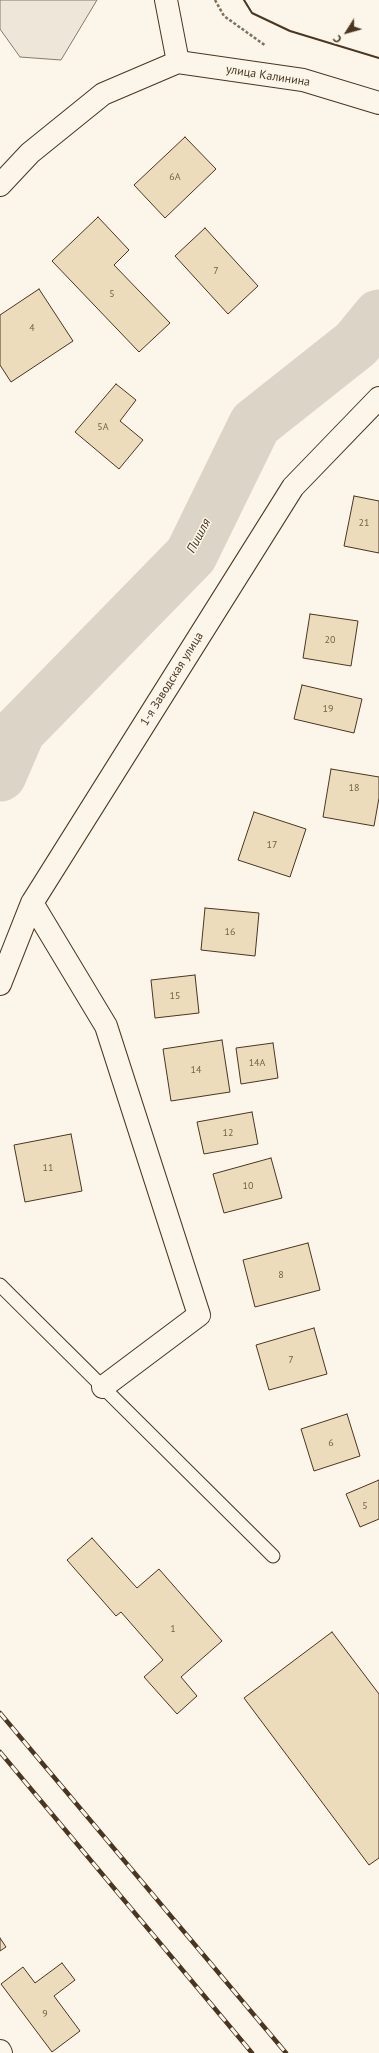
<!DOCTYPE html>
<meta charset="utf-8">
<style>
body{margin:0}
#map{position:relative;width:379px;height:2053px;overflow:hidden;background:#fbf6e9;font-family:"PT Sans",sans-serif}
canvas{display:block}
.north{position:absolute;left:327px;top:12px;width:40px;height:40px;-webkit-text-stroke:3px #fbf6e9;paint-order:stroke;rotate:233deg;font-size:11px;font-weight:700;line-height:16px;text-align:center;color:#4a3520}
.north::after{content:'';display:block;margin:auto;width:14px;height:18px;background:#4a3520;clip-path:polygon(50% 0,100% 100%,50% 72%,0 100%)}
</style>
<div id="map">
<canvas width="379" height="2053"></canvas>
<div class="north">С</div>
</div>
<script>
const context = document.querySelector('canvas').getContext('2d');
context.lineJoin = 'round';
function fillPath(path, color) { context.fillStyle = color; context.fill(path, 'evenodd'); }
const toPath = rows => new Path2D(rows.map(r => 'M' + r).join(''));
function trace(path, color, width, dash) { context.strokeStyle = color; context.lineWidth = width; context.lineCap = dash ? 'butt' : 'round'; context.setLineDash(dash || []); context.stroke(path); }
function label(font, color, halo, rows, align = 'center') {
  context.font = font + ' "PT Sans",sans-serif'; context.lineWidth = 3; context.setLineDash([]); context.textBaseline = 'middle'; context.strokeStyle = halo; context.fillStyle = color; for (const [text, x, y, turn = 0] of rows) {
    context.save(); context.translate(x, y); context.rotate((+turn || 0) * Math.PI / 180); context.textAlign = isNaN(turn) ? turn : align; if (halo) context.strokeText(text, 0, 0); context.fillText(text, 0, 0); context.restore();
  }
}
const green = toPath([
 [0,0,97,0,61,60,20,57,0,29,0,0]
]);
fillPath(green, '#ede6d9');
trace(green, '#887966', 1);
trace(toPath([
 [0,775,19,731,191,555,255,424,356,344,379,316]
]), '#dcd4c6', 53);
const building = toPath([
 [185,137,216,169,165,218,134,185,185,137],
 [98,217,129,250,114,265,170,323,139,352,52,261,98,217],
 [205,228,258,286,228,314,175,256,205,228],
 [39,289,73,341,11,382,0,365,0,315,39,289],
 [116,384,136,400,120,421,143,440,119,469,75,432,116,384],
 [354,496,379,501,379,553,344,546,354,496],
 [310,614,358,621,351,666,303,658,310,614],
 [302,685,362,699,354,733,294,719,302,685],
 [331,769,379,777,379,798,374,826,323,817,331,769],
 [254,812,306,829,290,877,238,860,254,812],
 [205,908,259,913,255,956,201,950,205,908],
 [195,975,199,1013,155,1018,151,980,195,975],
 [222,1040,230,1092,171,1101,163,1049,222,1040],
 [273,1043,278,1078,241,1084,236,1048,273,1043],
 [252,1112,258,1144,204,1154,197,1122,252,1112],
 [71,1134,82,1191,25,1202,14,1145,71,1134],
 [271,1158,282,1198,224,1213,213,1174,271,1158],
 [308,1243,320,1290,255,1307,243,1260,308,1243],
 [314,1328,327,1374,269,1390,256,1345,314,1328],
 [347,1414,360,1456,314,1471,301,1429,347,1414],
 [379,1480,379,1519,360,1527,346,1494,379,1480],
 [92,1538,137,1588,159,1569,222,1641,181,1677,197,1696,177,1714,144,1677,163,1660,121,1612,116,1616,67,1560,92,1538],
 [332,1632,379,1694,379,1858,369,1865,244,1698,332,1632],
 [0,1938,6,1947,0,1951,0,1938],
 [62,1963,75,1980,54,1996,80,2031,52,2052,1,1984,23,1967,35,1983,62,1963]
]);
fillPath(building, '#ecdcbc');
trace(building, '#4a3520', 1);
const service = toPath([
 [0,1285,273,1556]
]);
const minor = toPath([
 [166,0,178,62],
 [32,903,106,1026,199,1315,103,1387],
 [0,984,32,903,293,487,379,398],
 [0,2051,1,2053]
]);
const secondary = toPath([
 [0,185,30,153,103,94,178,62,303,80,379,103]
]);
trace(service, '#4a3520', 15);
trace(minor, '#4a3520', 24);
trace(secondary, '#4a3520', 24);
trace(toPath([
 [215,0,224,16,266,46]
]), '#7f6f5c', 2.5, [3, 2]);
trace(service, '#fbf6e9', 13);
trace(minor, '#fbf6e9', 22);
trace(secondary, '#fbf6e9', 22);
const rail = toPath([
 [0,1713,286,2053],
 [0,1752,252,2053]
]);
trace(rail, '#4a3520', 4.5);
trace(rail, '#fbf6e9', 3, [9]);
trace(toPath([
 [244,0,252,13,290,31,379,58]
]), '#4a3520', 2);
label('10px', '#725f47', null, [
 ["6А",175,177],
 ["7",216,271],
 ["5",112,294],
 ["4",32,328],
 ["5А",103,427],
 ["21",364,523],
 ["20",330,640],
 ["19",328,709],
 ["18",354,788],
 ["17",272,845],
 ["16",230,932],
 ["15",175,996],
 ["14А",257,1063],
 ["14",196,1070],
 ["12",228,1133],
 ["11",48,1168],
 ["10",248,1186],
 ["8",281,1275],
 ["7",291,1360],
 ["6",331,1443],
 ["5",365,1506],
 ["1",173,1629],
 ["9",45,2014]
]);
label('12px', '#4a3520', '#fbf6e9', [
 ["улица Калинина",268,76,9],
 ["1-я Заводская улица",172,679,-58]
]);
label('italic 13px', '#4a3520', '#fbf6e9', [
 ["Пишля",199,536,-62]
]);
</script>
